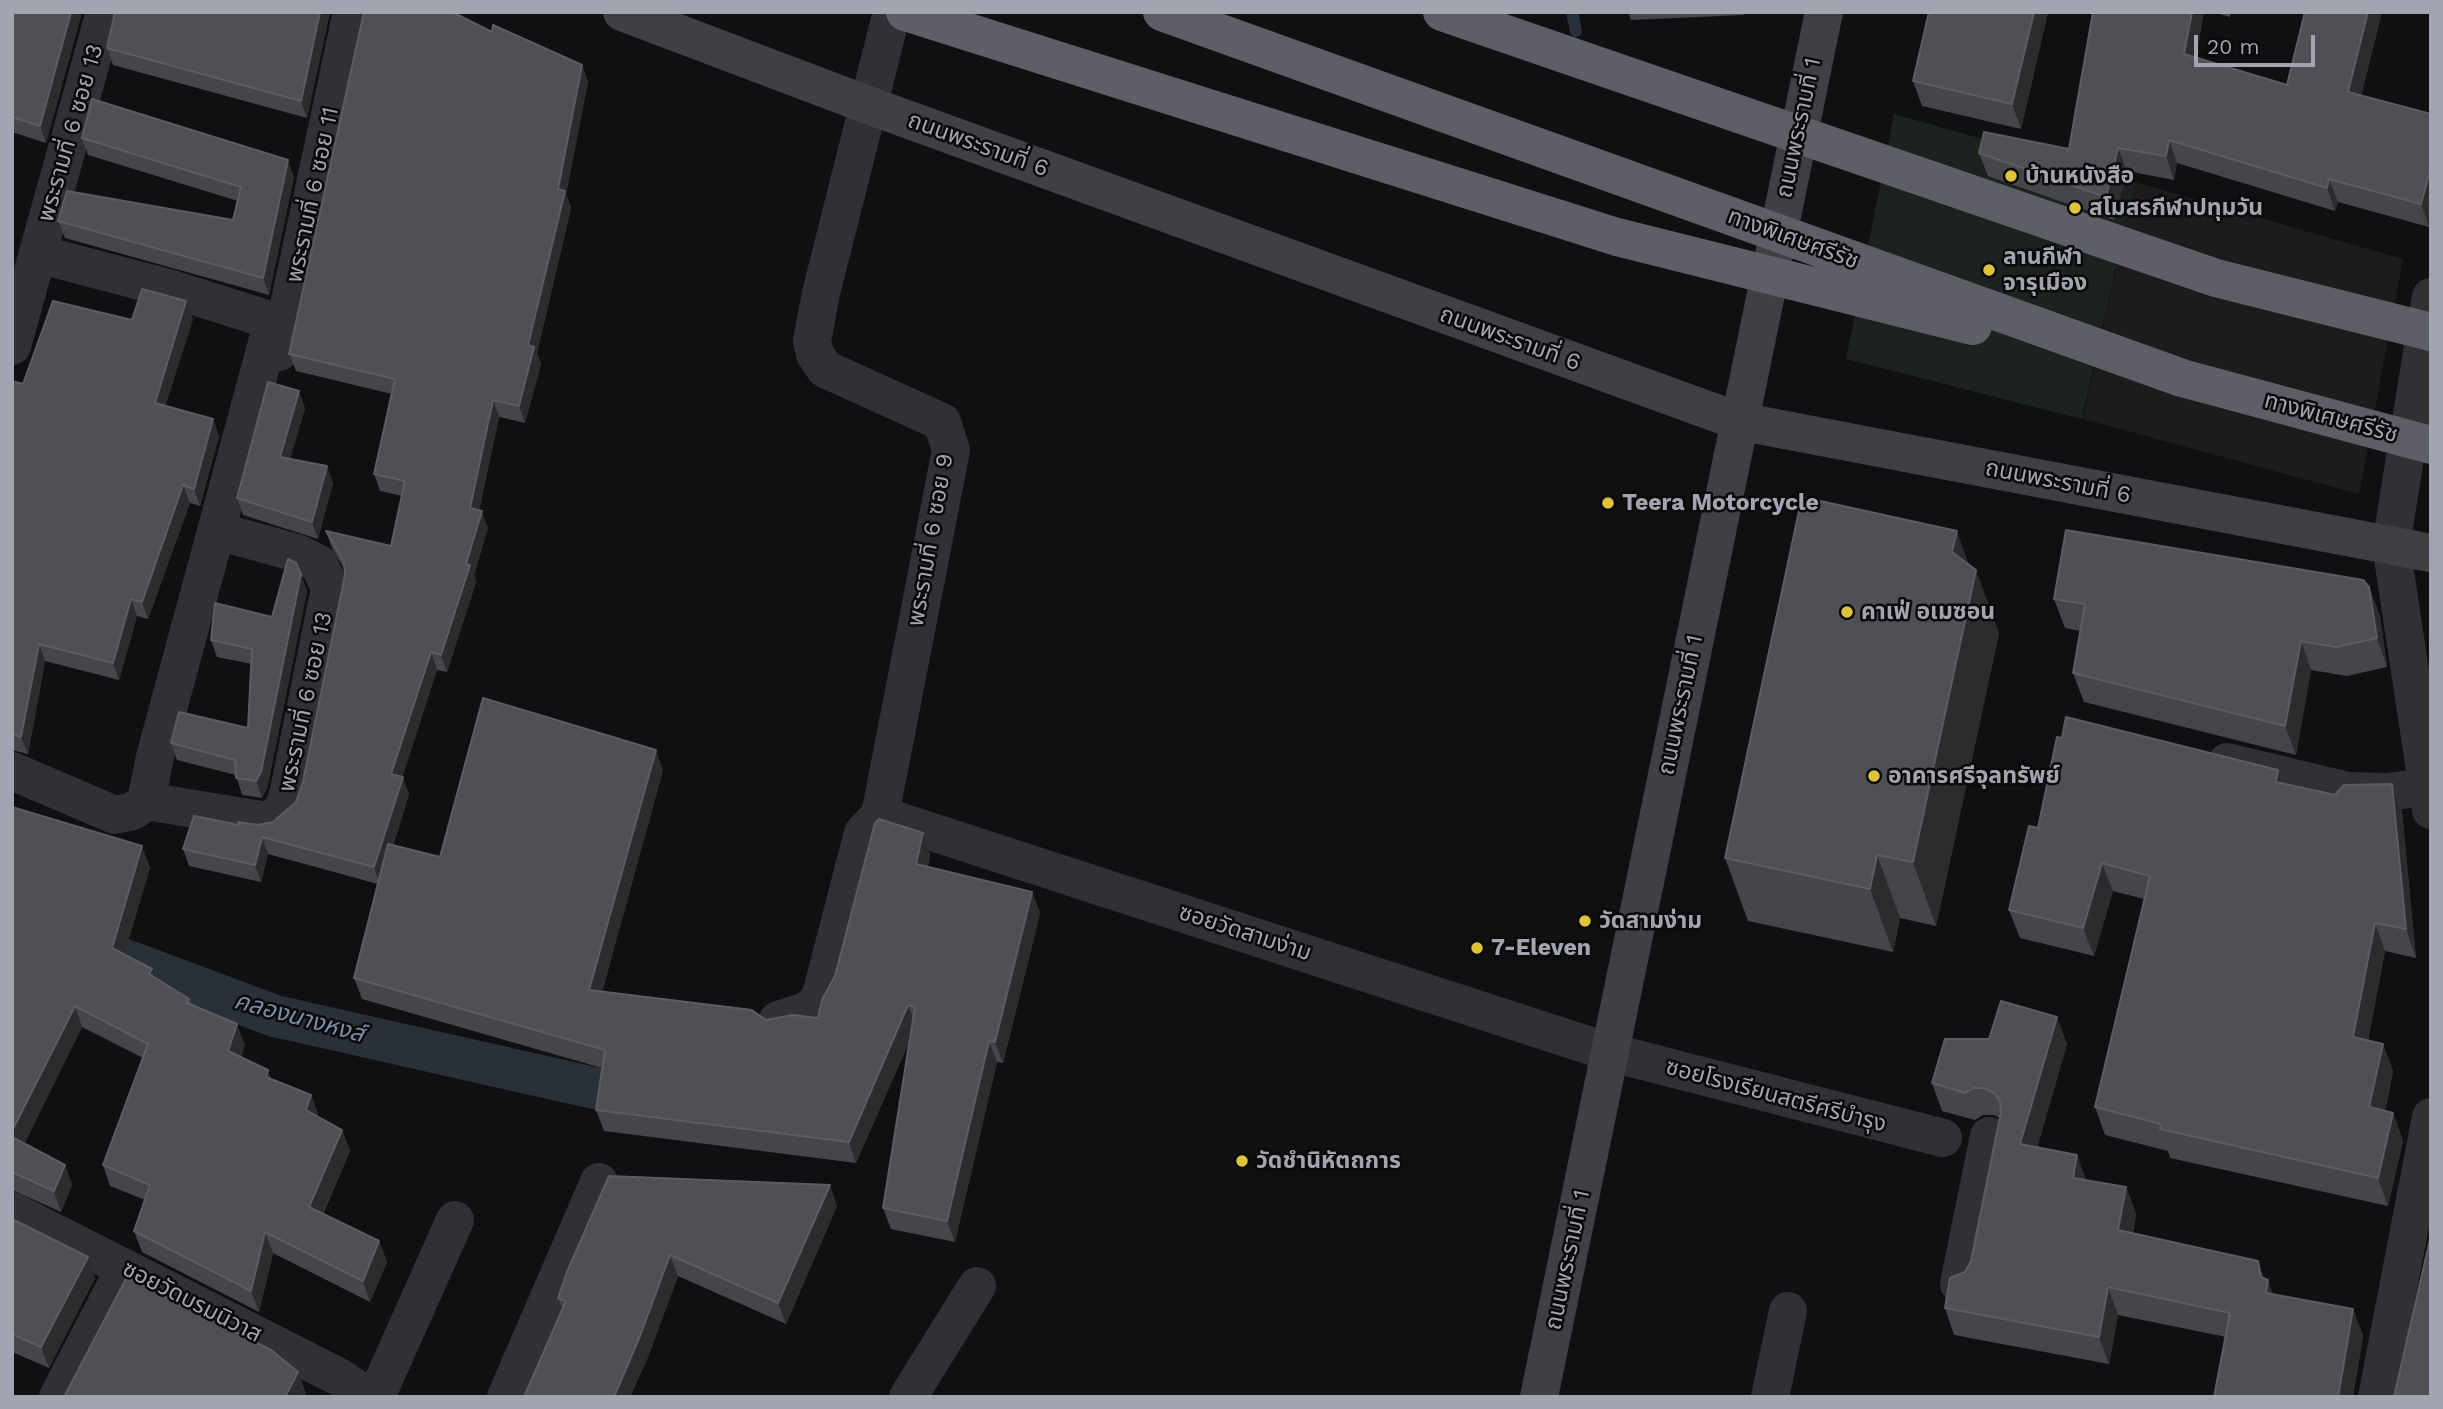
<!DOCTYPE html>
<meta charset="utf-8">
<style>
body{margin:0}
#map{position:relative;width:2443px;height:1409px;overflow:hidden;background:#100f11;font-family:"Work Sans",sans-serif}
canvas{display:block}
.frame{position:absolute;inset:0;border:14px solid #a2a4b0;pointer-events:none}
.scale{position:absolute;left:2194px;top:35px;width:121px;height:32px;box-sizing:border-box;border:4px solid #a2a4b0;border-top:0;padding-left:9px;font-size:21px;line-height:24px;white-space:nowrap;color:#a2a4b0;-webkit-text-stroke:5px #0b0a0b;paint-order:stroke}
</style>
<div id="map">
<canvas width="2443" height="1409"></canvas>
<div class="frame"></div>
<div class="scale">20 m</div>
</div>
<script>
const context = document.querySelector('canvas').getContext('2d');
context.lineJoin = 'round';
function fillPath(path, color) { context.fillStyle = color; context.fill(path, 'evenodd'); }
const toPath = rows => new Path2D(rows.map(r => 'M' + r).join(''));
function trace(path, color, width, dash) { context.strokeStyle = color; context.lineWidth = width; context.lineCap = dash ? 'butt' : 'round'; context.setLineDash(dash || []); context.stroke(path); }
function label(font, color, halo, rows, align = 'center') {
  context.font = font + ' "Work Sans","Noto Sans Thai",sans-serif'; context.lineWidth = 5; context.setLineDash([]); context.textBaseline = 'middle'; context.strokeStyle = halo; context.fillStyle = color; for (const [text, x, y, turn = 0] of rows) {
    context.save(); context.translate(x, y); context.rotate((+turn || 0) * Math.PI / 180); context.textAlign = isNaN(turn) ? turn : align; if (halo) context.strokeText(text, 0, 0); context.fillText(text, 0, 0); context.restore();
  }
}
fillPath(toPath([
 [2135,182,2403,259,2359,494,2083,419]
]), '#1c1c1d');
fillPath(toPath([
 [1894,114,2135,182,2082,419,1846,359]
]), '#1c231e');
trace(toPath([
 [1572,12,1576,31]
]), '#2a3038', 12);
trace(toPath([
 [12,918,275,1016,594,1088]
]), '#2a3038', 42);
trace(toPath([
 [2431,297,2391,545,2431,810],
 [12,346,105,12],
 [279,352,352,12],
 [2227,762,2348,791,2387,792,2427,787],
 [12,771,115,815,133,811,146,801,155,757,273,321,175,290,38,254],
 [146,801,267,821,282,811,288,795,330,588,319,564,297,553,217,531],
 [880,815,1609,1052,1943,1138],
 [778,1020,806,1011,817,1003,822,991,863,833,880,815,951,450,942,422,825,369,815,354,812,341,821,293,892,12],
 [12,1211,339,1377,369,1397],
 [1959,1284,1989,1136],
 [58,1397,125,1268],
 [376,1397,455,1220],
 [506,1397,599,1182],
 [908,1397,977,1286],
 [1770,1397,1788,1311],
 [2377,1397,2431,1117]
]), '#313135', 38);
trace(toPath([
 [622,12,868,105,1738,421,2431,553],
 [1539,1397,1824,12]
]), '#3f3f45', 38);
trace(toPath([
 [905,12,1617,237,1973,326],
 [1162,12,2182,378,2431,445],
 [1442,12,2216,278,2431,332]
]), '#5d5e66', 38);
fillPath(toPath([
 [12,12,82,12,46,143,12,132],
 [115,12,330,12,307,118,113,65,107,48],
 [1628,12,1744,12,1744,15,1631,20],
 [1929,12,2048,12,2021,129,1922,106,1913,81],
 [2212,12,2231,12,2230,17],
 [2305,12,2382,12,2361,96,2431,114,2429,227,2338,202,2335,211,2177,163,2174,180,2127,171,2114,220,1988,176,1979,153,2069,149,2196,58,2287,85],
 [492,32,582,65,588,82,566,194,571,208,537,353,541,364,525,423,499,417,479,511,488,528,474,575,476,582,447,672,437,670,402,777,409,794,393,846,440,857,663,770,602,992,766,1020,818,1018,930,854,928,867,1032,892,1040,913,1003,1063,997,1062,955,1242,891,1229,883,1208,910,1040,856,1163,604,1131,596,1110,602,1068,362,999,354,978,378,884,268,854,261,882,189,866,183,849,239,825,258,825,273,822,296,802,303,782,345,575,345,570,332,548,326,531,391,546,402,496,380,491,374,474,392,394,296,371,289,354],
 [82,138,294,177,269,295,65,238,58,221,233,220,238,201,88,155],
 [193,319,165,406,213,419,219,436,200,506,190,503,148,619,137,616,119,680,45,661,28,754,12,750,12,381,23,384,132,320],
 [305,408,290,459,333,483,318,539,243,515,237,498],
 [1969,565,1999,633,1936,926,1900,918,1893,952,1748,921,1725,858],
 [2369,587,2380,616,2387,667,2347,676,2311,670,2296,755,2084,702,2073,673,2081,631,2065,628,2054,599],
 [307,591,267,789,262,798,242,795,236,775,177,760,171,743,248,728,252,664,217,657,211,640,272,617],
 [2278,770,2283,784,2335,795,2392,784,2402,812,2416,958,2385,951,2368,1041,2383,1044,2393,1072,2385,1111,2393,1113,2403,1141,2388,1206,2170,1158,2168,1151,2105,1135,2095,1107,2144,899,2113,891,2094,956,2020,938,2009,910,2038,828],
 [12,807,150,867,124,955,155,978,189,999,192,1005,245,1045,241,1057,271,1079,311,1095,319,1117,342,1130,350,1151,323,1214,379,1241,387,1262,370,1302,273,1253,259,1312,142,1252,134,1231,145,1200,110,1186,103,1165,143,1058,82,1027,24,1144,65,1165,72,1185,61,1212,12,1190],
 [2067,1044,2037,1148,2086,1180,2126,1187,2136,1214,2133,1233,2264,1278,2273,1294,2353,1309,2363,1336,2353,1397,2214,1397,2226,1337,2118,1315,2109,1364,1954,1335,1945,1308,1971,1261,2000,1118,1994,1115,1983,1115,1975,1120,1942,1111,1932,1083],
 [837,1206,786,1324,678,1276,648,1357,630,1397,524,1397,563,1309,558,1298,567,1272],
 [12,1219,95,1278,49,1368,12,1352]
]), '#45454a');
fillPath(toPath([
 [71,12,82,12,46,143,40,126],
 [320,12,330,12,307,118,301,101],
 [2034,12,2048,12,2021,129,2012,104],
 [2192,12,2204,12,2193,77,2184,54],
 [2368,12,2382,12,2382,13,2356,115,2348,92],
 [582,65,588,82,566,194,571,208,537,353,541,364,525,423,519,406,528,345],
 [2169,140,2177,163,2174,180,2166,156],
 [2118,148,2127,171,2114,220,2106,197],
 [288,160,294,177,269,295,263,278],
 [2431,167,2431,222,2429,227,2421,204],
 [2329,179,2338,202,2335,211,2327,188],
 [186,301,193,319,161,420,155,403],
 [299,391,305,408,286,474,280,457],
 [493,400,499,417,476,525,470,508],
 [213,419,219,436,200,506,194,489],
 [327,466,333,483,318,539,312,522],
 [183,485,190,503,148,619,142,602],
 [482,511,488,528,474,575,476,582,447,672,441,655,466,564],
 [1957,531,1974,579,1976,570,1999,633,1936,926,1913,862,1952,552],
 [301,574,307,591,267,789,262,798,256,781],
 [2369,587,2380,616,2387,667,2377,638],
 [131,599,137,616,119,680,113,663],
 [2301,641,2311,670,2296,755,2285,726],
 [39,644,45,661,28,754,21,737],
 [431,652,437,670,398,791,391,774],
 [656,750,663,770,597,1011,589,990],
 [2278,770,2288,798,2276,782],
 [403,777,409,794,380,885,374,867],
 [2392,784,2402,812,2416,958,2406,929],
 [923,833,930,854,923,885,916,864],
 [262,837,268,854,261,882,255,865],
 [142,846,150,867,120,969,112,948],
 [1877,855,1900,918,1893,952,1870,889],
 [2102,863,2113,891,2094,956,2083,928],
 [1032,892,1040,913,1003,1063,995,1042],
 [2375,923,2385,951,2363,1066,2353,1037],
 [908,1005,916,1026,856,1163,849,1142],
 [75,1006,82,1027,18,1157,12,1143,12,1131],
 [2057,1017,2067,1044,2030,1172,2020,1144],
 [237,1024,245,1045,236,1072,228,1051],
 [989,1041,997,1062,955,1242,947,1221],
 [2383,1044,2393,1072,2379,1136,2369,1107],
 [268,1070,276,1091,266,1077],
 [311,1095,319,1116,314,1131,306,1110],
 [2393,1113,2403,1141,2388,1206,2378,1178],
 [342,1130,350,1151,316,1228,309,1207],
 [2077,1155,2087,1182,2073,1178],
 [65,1165,72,1185,61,1212,54,1191],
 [830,1185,837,1206,786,1324,778,1303],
 [2126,1187,2136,1214,2128,1257,2118,1230],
 [265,1232,273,1253,259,1312,251,1291],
 [379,1241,387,1262,370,1302,363,1281],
 [670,1255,678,1276,648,1357,630,1397,614,1397],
 [88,1257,95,1278,49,1368,41,1347],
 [2258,1261,2267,1287,2268,1280,2278,1307,2270,1304,2261,1277],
 [2108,1287,2118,1315,2109,1364,2099,1337],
 [2353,1309,2363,1336,2353,1397,2338,1397],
 [298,1372,306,1393,304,1397,285,1397]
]), '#2c2b2e');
const building = toPath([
 [12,12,71,12,40,126,12,117,12,12],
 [115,12,320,12,301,101,107,48,115,12],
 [364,12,452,12,492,32,493,25,582,65,558,189,565,191,528,345,534,347,519,406,493,400,470,508,482,511,466,564,470,565,441,655,431,652,391,774,403,777,374,867,262,837,255,865,183,849,194,816,239,825,238,822,258,825,273,822,296,802,303,782,345,575,344,562,326,531,391,546,405,481,374,474,395,379,289,354,364,12],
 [1929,12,2034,12,2012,104,1913,81,1929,12],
 [2093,12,2192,12,2184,54,2287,85,2305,12,2368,12,2348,92,2431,114,2431,167,2421,204,2329,179,2327,188,2169,140,2166,156,2118,148,2106,197,1979,153,1984,132,2069,149,2093,12],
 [92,99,288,160,263,278,58,221,67,191,233,220,241,187,82,138,92,99],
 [142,289,186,301,155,403,213,419,194,489,183,485,142,602,131,599,113,663,39,644,21,737,12,734,12,381,23,384,53,301,132,320,142,289],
 [268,382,299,391,280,457,327,466,312,522,237,498,268,382],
 [1802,497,1957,531,1952,552,1976,570,1913,862,1877,855,1870,889,1725,858,1802,497],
 [2066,530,2363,580,2369,587,2377,638,2336,647,2301,641,2285,726,2073,673,2085,604,2054,599,2066,530],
 [288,559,296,563,301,574,261,772,256,781,236,778,235,760,171,743,179,712,248,728,252,649,211,640,215,603,272,617,288,559],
 [483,698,656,750,589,990,752,1010,766,1020,793,1015,818,1018,822,1000,835,976,875,823,879,819,923,833,916,864,1032,892,995,1042,989,1041,947,1221,883,1208,915,1007,908,1005,849,1142,596,1110,605,1050,354,978,388,844,440,857,483,698],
 [2066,717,2278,770,2276,782,2335,795,2344,785,2392,784,2406,929,2375,923,2353,1037,2383,1044,2369,1107,2393,1113,2378,1178,2160,1129,2161,1124,2095,1107,2150,876,2102,863,2083,928,2009,910,2029,826,2038,828,2057,737,2062,738,2066,717],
 [12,807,142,846,112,948,152,969,149,974,189,999,187,1003,237,1024,228,1051,268,1070,266,1077,311,1095,306,1110,342,1130,309,1207,379,1241,363,1281,265,1232,251,1291,134,1231,150,1185,103,1165,148,1044,75,1006,12,1131,12,807],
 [2001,1001,2057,1017,2020,1144,2077,1155,2073,1178,2126,1187,2118,1230,2258,1261,2261,1277,2268,1280,2266,1293,2353,1309,2338,1397,2214,1397,2230,1313,2108,1287,2099,1337,1945,1308,1950,1278,1965,1272,1971,1261,2001,1112,2000,1101,1994,1093,1984,1088,1973,1088,1965,1093,1932,1083,1945,1039,1989,1039,2001,1001],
 [12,1137,65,1165,54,1191,12,1172,12,1137],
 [609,1176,830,1185,778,1303,670,1255,640,1336,614,1397,524,1397,566,1301,558,1298,567,1272,609,1176],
 [12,1219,88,1257,41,1347,12,1334,12,1219],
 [2431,1235,2431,1397,2394,1397,2431,1235],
 [127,1277,271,1350,298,1372,285,1397,64,1397,127,1277]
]);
fillPath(building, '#4f4f55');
trace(building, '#5c5d63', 2);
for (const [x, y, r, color] of [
 [2011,176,7,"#dfc439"],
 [2075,208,7,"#dfc439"],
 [1989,270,7,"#dfc439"],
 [1608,503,7,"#dfc439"],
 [1847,612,7,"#dfc439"],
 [1874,776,7,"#dfc439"],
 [1585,921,7,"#dfc439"],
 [1477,948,7,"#dfc439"],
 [1242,1161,7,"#dfc439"]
]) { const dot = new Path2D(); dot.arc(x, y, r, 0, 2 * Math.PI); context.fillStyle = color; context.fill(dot); trace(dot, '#0b0a0b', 2.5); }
label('23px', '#a2a4b0', '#0b0a0b', [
 ["ถนนพระรามที่ 1",1799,128,-78],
 ["พระรามที่ 6 ซอย 13",71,133,-74],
 ["ถนนพระรามที่ 6",978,145,20],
 ["พระรามที่ 6 ซอย 11",313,195,-78],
 ["ทางพิเศษศรีรัช",1793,239,20],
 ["ถนนพระรามที่ 6",1510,339,20],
 ["ทางพิเศษศรีรัช",2331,418,15],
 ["ถนนพระรามที่ 6",2058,482,11],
 ["พระรามที่ 6 ซอย 9",931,540,-80],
 ["พระรามที่ 6 ซอย 13",306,702,-78],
 ["ถนนพระรามที่ 1",1681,705,-78],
 ["ซอยวัดสามง่าม",1245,933,18],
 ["ซอยโรงเรียนสตรีศรีบำรุง",1776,1096,15],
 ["ถนนพระรามที่ 1",1568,1260,-78],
 ["ซอยวัดบรมนิวาส",192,1302,27]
]);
label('bold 23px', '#a2a4b0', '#0b0a0b', [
 ["บ้านหนังสือ",2025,176],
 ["สโมสรกีฬาปทุมวัน",2089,208],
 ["ลานกีฬา",2003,257],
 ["จารุเมือง",2003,283],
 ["Teera Motorcycle",1622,503],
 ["คาเฟ่ อเมซอน",1861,612],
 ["อาคารศรีจุลทรัพย์",1888,776],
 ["วัดสามง่าม",1599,921],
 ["7-Eleven",1491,948],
 ["วัดชำนิหัตถการ",1256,1161]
], 'left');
label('italic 24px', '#7b8ca9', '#0b0a0b', [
 ["คลองนางหงส์",299,1018,15]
]);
</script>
